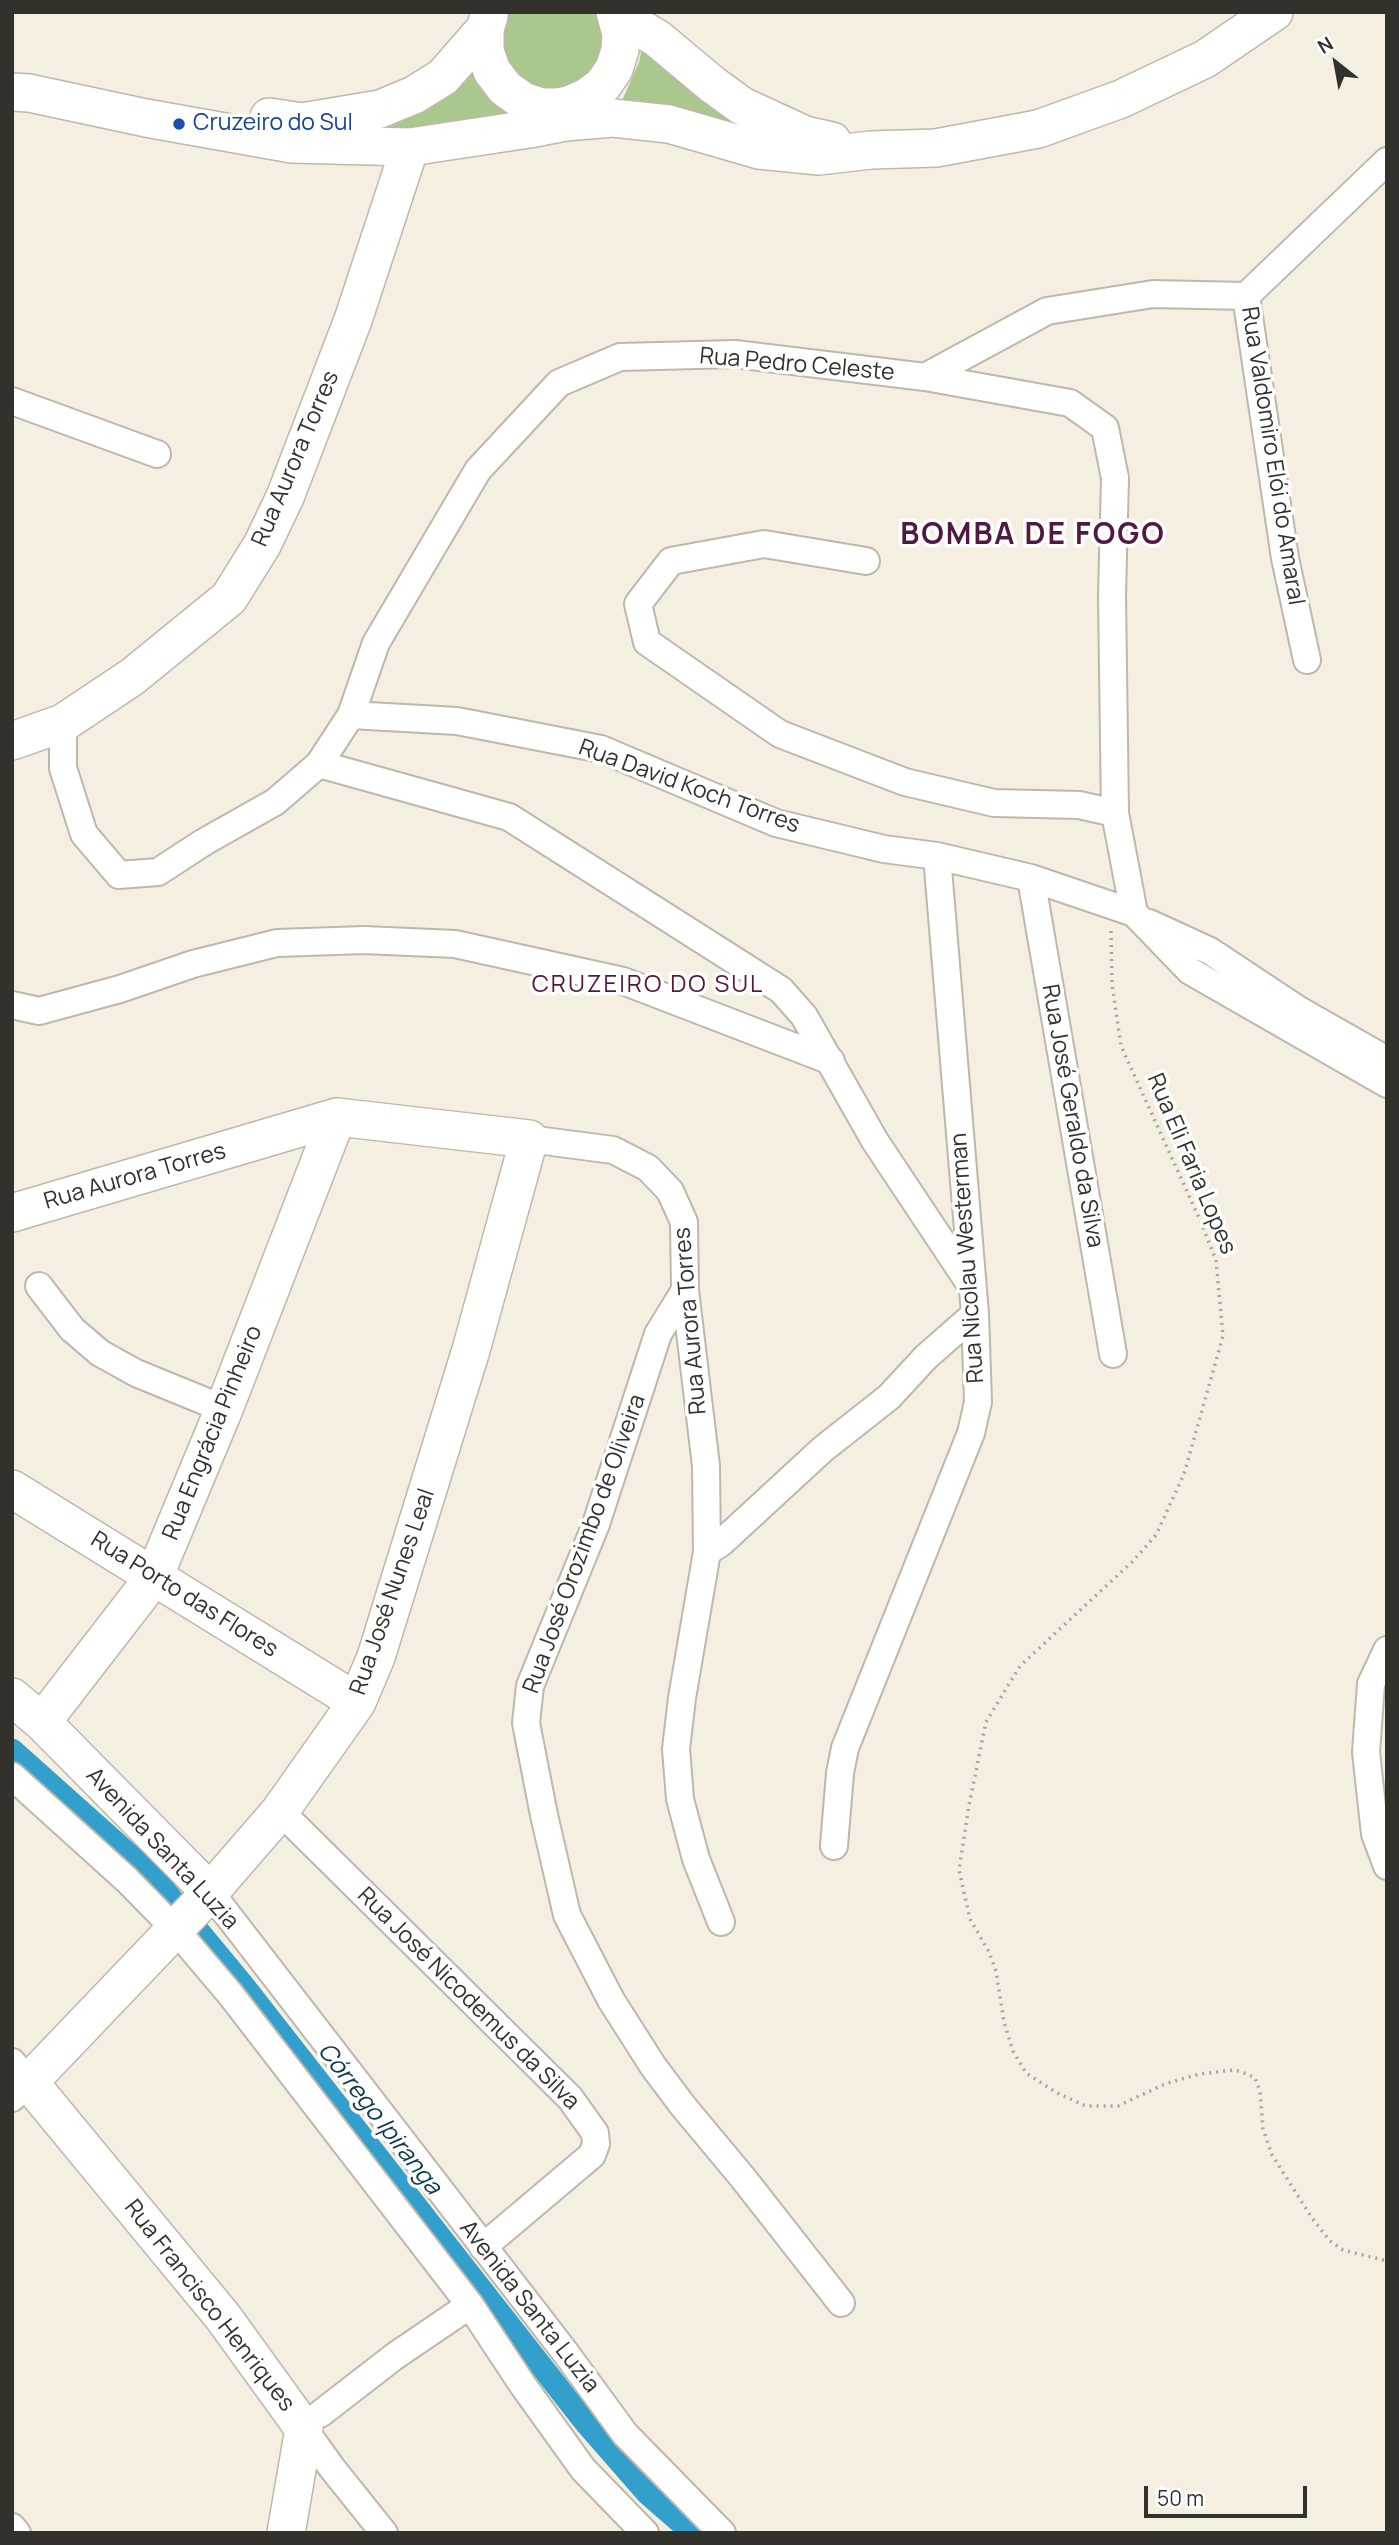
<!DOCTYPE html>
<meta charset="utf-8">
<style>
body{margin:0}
#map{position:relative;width:1399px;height:2545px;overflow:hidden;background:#f4efe1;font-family:Manrope,sans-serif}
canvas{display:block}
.frame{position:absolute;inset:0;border:14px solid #33312c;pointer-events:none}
.north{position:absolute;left:1301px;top:28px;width:70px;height:70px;-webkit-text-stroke:5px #fff;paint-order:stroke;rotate:329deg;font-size:19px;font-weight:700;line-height:28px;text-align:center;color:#33312c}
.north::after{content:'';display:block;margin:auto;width:24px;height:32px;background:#33312c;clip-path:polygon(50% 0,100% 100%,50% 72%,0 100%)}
.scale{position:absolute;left:1144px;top:2486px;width:163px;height:32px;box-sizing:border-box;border:4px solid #33312c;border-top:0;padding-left:9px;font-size:21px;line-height:24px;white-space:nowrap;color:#33312c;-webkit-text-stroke:5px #fff;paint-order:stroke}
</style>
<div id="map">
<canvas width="1399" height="2545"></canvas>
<div class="frame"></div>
<div class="north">N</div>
<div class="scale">50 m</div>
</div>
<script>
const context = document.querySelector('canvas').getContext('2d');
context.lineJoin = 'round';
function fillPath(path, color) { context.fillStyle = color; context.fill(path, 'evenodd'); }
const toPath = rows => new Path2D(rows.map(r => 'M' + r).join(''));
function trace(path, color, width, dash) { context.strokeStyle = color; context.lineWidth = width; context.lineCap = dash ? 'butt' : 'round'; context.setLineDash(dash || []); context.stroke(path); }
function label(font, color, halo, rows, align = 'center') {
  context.font = font + ' Manrope,sans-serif'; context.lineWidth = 7; context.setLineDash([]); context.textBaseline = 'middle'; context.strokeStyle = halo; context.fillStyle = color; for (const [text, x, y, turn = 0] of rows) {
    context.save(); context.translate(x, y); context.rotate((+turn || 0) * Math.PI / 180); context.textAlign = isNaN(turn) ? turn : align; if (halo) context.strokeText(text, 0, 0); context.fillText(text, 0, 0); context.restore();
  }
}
fillPath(toPath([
 [504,12,603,12,610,43,580,88,543,91,509,70,499,31],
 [642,49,764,131,621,103,639,62],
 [469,62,517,113,401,133,274,126]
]), '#aac88d');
trace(toPath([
 [12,1750,152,1875,243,1985,585,2422,647,2493,693,2533]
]), '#329fcc', 23);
const street = toPath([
 [1246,296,1285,558,1307,660],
 [1246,296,1387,161],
 [925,377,1047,311,1153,294,1246,296],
 [12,401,157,454],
 [866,561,764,544,671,561,638,604,647,642,780,734,905,782,994,803,1079,805,1115,813],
 [351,715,457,721,601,749,776,823,884,849,937,856,1031,878,1134,913,1190,971,1387,1084],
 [63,723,63,768,84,834,119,875,158,872,204,842,275,802,319,764,351,715,376,643,478,470,559,383,620,357,735,354,925,377,1070,403,1105,428,1115,478,1112,595,1115,813,1134,913],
 [319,764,509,817,781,990,804,1016,875,1141,970,1284],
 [1031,878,1113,1354],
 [1149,923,1210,951,1299,1010,1387,1060],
 [12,1005,39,1011,120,989,193,964,277,943,364,940,455,944,623,981,831,1061],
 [529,1139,613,1150,648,1168,670,1191,684,1222,685,1290,706,1466,707,1552,682,1698,676,1749,680,1799,696,1859,721,1922],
 [39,1286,72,1329,100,1353,136,1373,224,1409],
 [685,1290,658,1334,596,1524,530,1686,526,1723,544,1815,567,1915,611,2000,653,2066,683,2106,743,2178,841,2303],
 [707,1552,721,1543,823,1449,889,1397,926,1357,975,1314],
 [1387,1650,1371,1684,1366,1752,1375,1834,1387,1866],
 [12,1776,127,1880,175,1929,231,1995,470,2305,522,2384,583,2469,645,2533],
 [280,1811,570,2098,595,2133,596,2144,592,2155,483,2247],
 [834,1846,840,1773,845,1748,971,1433,978,1402,975,1314,937,856],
 [210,1892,565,2352,625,2434,722,2533],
 [12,2062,29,2082,12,2098],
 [320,2414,395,2356,470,2305],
 [304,2429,332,2468,384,2533],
 [12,2527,17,2533]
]);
const secondary = toPath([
 [617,14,658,39,713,85,742,106,805,135,832,141],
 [489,16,485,29,485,51,492,71,505,88,523,101,541,107,556,107,569,105,587,97,603,85,614,69,620,50,621,34,615,12],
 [12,92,29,93,146,118,292,144,410,147,529,129,565,122,613,118,669,124,759,150,819,156,871,150,936,148,1038,129,1121,99,1205,59,1274,12],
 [269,117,302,122,380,109,414,95,443,77,485,29],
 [12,741,63,723,132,677,229,598,262,545,285,497,353,320,410,147],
 [12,1213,337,1117,529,1139,471,1350,376,1657,357,1702,280,1811,203,1900,29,2082,223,2317,304,2429,286,2533],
 [12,1489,357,1702],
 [12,1697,42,1722,210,1892],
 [42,1722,154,1577,224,1409,337,1117]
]);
trace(street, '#bdb8ab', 30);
trace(secondary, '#bdb8ab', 40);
trace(toPath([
 [1111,931,1112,984,1121,1046,1200,1220,1216,1260,1223,1336,1184,1474,1156,1535,1133,1561,1020,1666,986,1722,969,1805,959,1870,970,1919,989,1952,996,1971,1004,2022,1013,2051,1026,2073,1057,2093,1086,2106,1118,2106,1165,2084,1199,2074,1235,2070,1247,2074,1255,2078,1260,2091,1263,2129,1272,2155,1312,2218,1330,2241,1343,2250,1387,2261]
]), '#a9a59b', 3.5, [2, 5]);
trace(street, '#fff', 26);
trace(secondary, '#fff', 37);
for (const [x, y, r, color] of [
 [179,124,7,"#1a4fb4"]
]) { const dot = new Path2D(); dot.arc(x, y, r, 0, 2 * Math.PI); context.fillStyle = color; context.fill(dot); trace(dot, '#fff', 2.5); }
label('23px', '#164399', '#fff', [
 ["Cruzeiro do Sul",193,124]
], 'left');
label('23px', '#33312c', '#fff', [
 ["Rua Pedro Celeste",797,365,5],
 ["Rua Valdomiro Elói do Amaral",1272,456,81],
 ["Rua Aurora Torres",296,459,-67],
 ["Rua David Koch Torres",689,787,20],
 ["Rua José Geraldo da Silva",1072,1116,80],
 ["Rua Eli Faria Lopes",1191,1164,67],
 ["Rua Aurora Torres",135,1177,-16],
 ["Rua Nicolau Westerman",968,1258,-94],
 ["Rua Aurora Torres",691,1321,-95],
 ["Rua Engrácia Pinheiro",213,1433,-68],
 ["Rua José Orozimbo de Oliveira",585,1544,-70],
 ["Rua José Nunes Leal",393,1592,-71],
 ["Rua Porto das Flores",184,1595,32],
 ["Avenida Santa Luzia",162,1849,47],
 ["Rua José Nicodemus da Silva",468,1999,45],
 ["Rua Francisco Henriques",209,2306,52],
 ["Avenida Santa Luzia",529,2307,52]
]);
context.letterSpacing = '2px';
label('24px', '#511841', '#fff', [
 ["CRUZEIRO DO SUL",648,985]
]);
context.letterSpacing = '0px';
label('italic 24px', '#07374a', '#fff', [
 ["Córrego Ipiranga",379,2119,52]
]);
context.letterSpacing = '2px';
label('bold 30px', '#511841', '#fff', [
 ["BOMBA DE FOGO",1033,536]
]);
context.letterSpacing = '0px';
</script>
